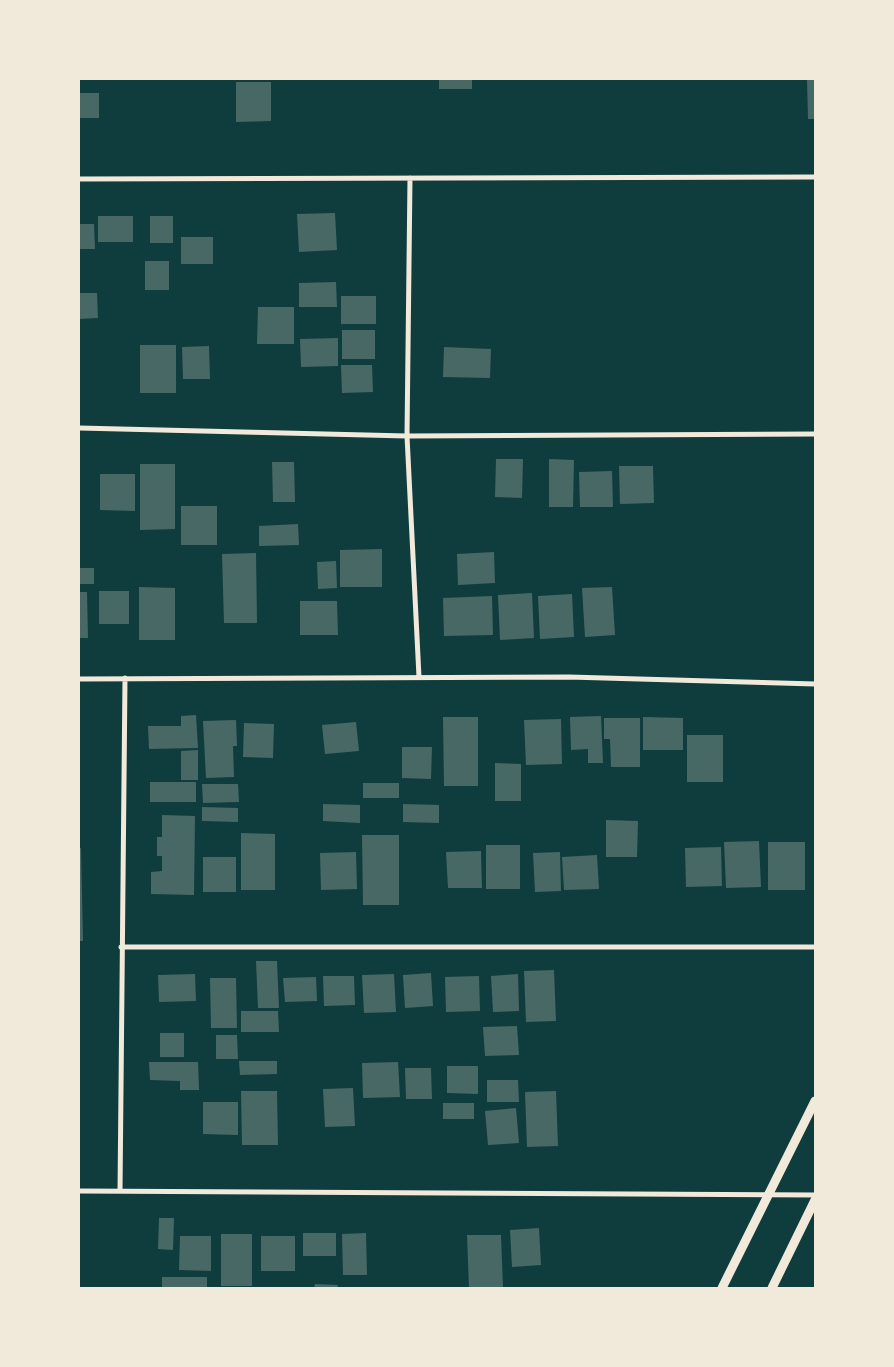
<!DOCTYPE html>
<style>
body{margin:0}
#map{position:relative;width:894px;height:1367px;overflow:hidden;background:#0f3d3e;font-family:"IBM Plex Serif",serif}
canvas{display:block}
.frame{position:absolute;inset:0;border:80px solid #f1e9da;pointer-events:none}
</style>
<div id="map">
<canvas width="894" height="1367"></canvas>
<div class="frame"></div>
</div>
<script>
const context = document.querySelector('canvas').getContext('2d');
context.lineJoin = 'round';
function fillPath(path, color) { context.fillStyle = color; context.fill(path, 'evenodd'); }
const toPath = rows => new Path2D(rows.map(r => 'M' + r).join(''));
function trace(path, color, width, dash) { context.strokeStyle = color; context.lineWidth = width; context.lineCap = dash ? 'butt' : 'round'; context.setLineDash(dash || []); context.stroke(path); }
fillPath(toPath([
 [439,79,472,79,472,89,439,89],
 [807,80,815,80,815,119,808,119],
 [236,82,271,82,271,121,236,122],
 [79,93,99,93,99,118,79,118],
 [335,213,337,250,299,252,297,214],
 [98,216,133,216,133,242,98,242],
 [150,216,173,216,173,243,150,243],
 [79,224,94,224,95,249,79,249],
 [181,237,213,237,213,264,181,264],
 [145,261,169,261,169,290,145,290],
 [336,282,337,307,299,307,299,283],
 [79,293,97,293,98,318,79,319],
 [341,296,376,296,376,324,341,324],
 [258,307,294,307,294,344,257,344],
 [342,330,375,330,375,359,342,359],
 [338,338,338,366,301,367,300,339],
 [140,345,176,345,176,393,140,393],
 [209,346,210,379,183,379,182,347],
 [444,347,491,349,490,378,443,377],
 [341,365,372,365,373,392,342,393],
 [496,459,523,459,522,498,495,497],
 [549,459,574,460,573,507,549,507],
 [272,462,294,462,295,502,273,502],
 [140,464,175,464,175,529,140,530],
 [619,466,653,466,654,503,620,504],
 [612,471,613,507,580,507,579,472],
 [100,474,135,474,135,511,100,510],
 [181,506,217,506,217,545,181,545],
 [298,524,299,545,259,546,259,526],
 [382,549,382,587,340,587,340,550],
 [494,552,495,583,458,585,457,554],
 [256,553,257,623,224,623,222,554],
 [336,561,337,588,318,589,317,562],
 [79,568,94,568,94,584,79,584],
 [139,587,175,588,175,640,139,640],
 [612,587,615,635,585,637,582,588],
 [99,591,129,591,129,624,99,624],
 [79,592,87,592,88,638,79,638],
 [532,593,534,638,500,640,498,595],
 [572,594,574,637,540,639,538,596],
 [492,596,493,635,444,636,443,598],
 [300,601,337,601,338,635,300,635],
 [196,715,198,748,149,749,148,726,181,726,181,716],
 [601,716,603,763,588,763,588,749,571,750,570,717],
 [443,717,478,717,478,786,444,786],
 [643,717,683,718,683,750,643,750],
 [604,718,640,718,640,767,611,767,610,739,604,739],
 [561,719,562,764,526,765,524,720],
 [236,720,237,746,233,746,234,777,206,778,203,721],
 [356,722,359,751,325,754,322,725],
 [244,723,274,724,273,758,243,757],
 [687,735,723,735,723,782,687,782],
 [402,747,432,747,431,779,402,778],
 [198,750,198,780,181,780,181,751],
 [495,763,521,764,521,801,495,801],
 [150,782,196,782,196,802,150,802],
 [363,783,399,783,399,798,363,798],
 [202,784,238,784,239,802,203,803],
 [323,804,360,805,360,823,323,821],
 [403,804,439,805,439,823,403,822],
 [202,807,238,808,238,822,202,821],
 [162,815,195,816,194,895,151,894,151,872,162,871,162,856,157,856,157,837,162,837],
 [606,820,638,821,637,857,606,857],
 [241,833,275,834,275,890,241,890],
 [362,835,399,835,399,905,363,905],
 [759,841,761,887,726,888,724,842],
 [768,842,805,842,805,890,768,890],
 [486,845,520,845,520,889,486,889],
 [721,847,722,886,686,887,685,848],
 [79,848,81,848,83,941,79,941],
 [481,851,482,888,448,888,446,852],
 [356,852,357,889,321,890,320,853],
 [560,852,561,891,535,892,533,853],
 [597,855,599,889,564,890,562,857],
 [203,857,236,857,236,892,203,892],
 [256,961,277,961,279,1008,258,1008],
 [554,970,556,1021,526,1022,524,971],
 [431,973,433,1006,405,1008,403,975],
 [195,974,196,1001,159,1002,158,975],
 [394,974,396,1012,364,1013,362,975],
 [518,974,519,1011,493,1012,491,976],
 [323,976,354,976,355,1005,324,1006],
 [479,976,480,1011,446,1012,445,977],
 [316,977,317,1001,285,1002,283,978],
 [210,978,236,978,237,1028,211,1028],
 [241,1011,278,1011,279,1032,241,1032],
 [517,1026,519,1055,485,1056,483,1027],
 [160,1033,184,1033,184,1057,160,1057],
 [216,1035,237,1035,238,1059,216,1059],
 [239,1061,277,1061,277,1074,240,1075],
 [149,1062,198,1062,199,1090,180,1090,180,1081,150,1080],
 [398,1062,400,1097,363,1098,362,1063],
 [447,1066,478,1066,478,1094,447,1093],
 [405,1068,431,1068,432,1099,406,1099],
 [487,1080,518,1080,519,1102,487,1102],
 [353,1088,355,1126,325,1127,323,1089],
 [241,1091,277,1091,278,1145,242,1145],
 [556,1091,558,1146,527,1147,525,1092],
 [203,1102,238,1102,238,1135,203,1134],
 [443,1103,474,1103,474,1119,443,1119],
 [516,1108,519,1143,488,1145,485,1111],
 [159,1218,174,1218,173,1250,158,1249],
 [539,1228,541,1265,512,1267,510,1230],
 [303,1233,336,1233,336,1256,303,1256],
 [366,1233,367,1275,343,1275,342,1234],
 [221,1234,252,1234,252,1286,221,1286],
 [467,1235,501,1235,503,1288,469,1288],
 [180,1236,211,1236,211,1271,179,1270],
 [261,1236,295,1236,295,1271,261,1271],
 [162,1277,207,1277,207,1288,162,1288],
 [315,1284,338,1285,337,1288,314,1288]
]), '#486865');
trace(toPath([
 [410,178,407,436,419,677],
 [79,179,815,177],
 [79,428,407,436,815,434],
 [79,679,569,677,815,684],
 [121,947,815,947],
 [79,1191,815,1195],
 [120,1191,125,678]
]), '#f1e9da', 5);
trace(toPath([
 [722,1288,815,1101],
 [772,1288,815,1200]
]), '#f1e9da', 9);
</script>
